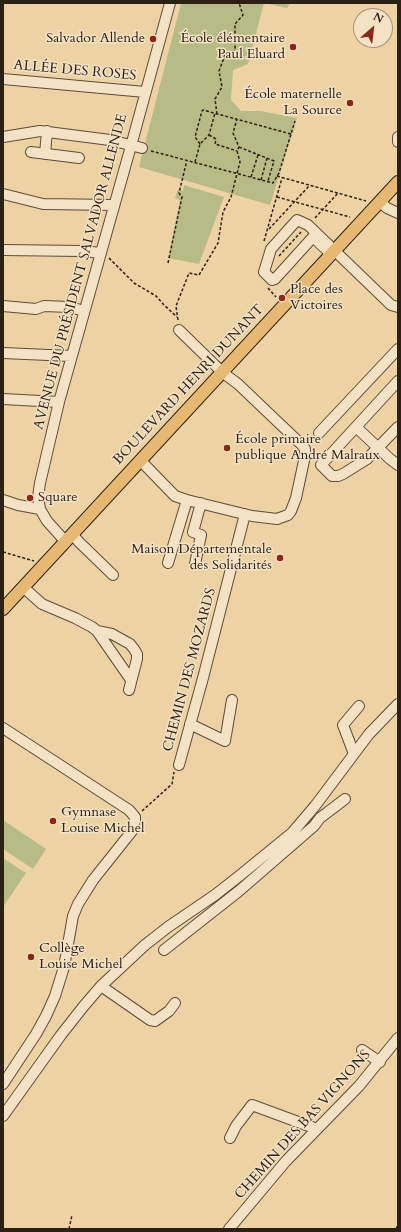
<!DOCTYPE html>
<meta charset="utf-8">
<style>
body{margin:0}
#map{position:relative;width:401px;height:1232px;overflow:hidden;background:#edd2a4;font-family:Cardo,serif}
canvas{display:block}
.frame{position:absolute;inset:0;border:4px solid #2c2116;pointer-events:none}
.north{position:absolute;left:353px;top:8px;width:40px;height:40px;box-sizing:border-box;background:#f3e2c4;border:1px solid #a3957e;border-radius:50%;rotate:28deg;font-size:11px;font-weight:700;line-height:16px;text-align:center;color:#2c2116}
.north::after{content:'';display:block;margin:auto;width:14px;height:18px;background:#8f2418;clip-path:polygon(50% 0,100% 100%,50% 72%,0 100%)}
</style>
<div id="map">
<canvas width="401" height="1232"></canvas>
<div class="frame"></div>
<div class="north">N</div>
</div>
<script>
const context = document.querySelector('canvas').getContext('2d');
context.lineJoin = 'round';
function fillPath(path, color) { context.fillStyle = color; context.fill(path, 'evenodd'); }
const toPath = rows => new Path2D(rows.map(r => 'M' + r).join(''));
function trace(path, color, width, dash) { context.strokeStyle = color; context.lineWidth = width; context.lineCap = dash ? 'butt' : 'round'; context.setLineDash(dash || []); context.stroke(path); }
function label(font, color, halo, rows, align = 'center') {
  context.font = font + ' Cardo,serif'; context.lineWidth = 3; context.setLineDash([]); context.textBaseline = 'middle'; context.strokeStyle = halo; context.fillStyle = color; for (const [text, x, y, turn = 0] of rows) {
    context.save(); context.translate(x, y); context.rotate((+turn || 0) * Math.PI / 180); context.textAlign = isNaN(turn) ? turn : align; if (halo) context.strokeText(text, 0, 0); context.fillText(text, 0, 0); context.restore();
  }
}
fillPath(toPath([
 [181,3,290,3,287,8,264,3,248,64,233,70,231,100,241,111,260,111,297,118,270,205,139,167],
 [184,185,224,197,199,264,168,258,180,200,175,198,178,189,183,191],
 [3,820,46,849,33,869,3,849],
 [3,858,26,873,3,907]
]), '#b7bc86');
const minor = toPath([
 [3,79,145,92],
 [3,137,40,131,110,140,142,148],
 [398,137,398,142],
 [31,152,79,158],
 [45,154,47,131],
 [3,194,43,204,114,205],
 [380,202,387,208,398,213],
 [3,250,82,251,101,253],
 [331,254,313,237,275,279,272,280,264,272,271,249,297,220,308,225,391,305,398,307],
 [3,306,36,309,44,306,70,307,84,311],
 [3,353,71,356],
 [398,381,321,465,332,476,338,476,343,474,367,459,398,427],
 [3,399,59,402],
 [356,427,390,459,398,465],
 [319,433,398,349],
 [140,460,175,496,187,500,252,516,277,519,288,515,291,511,296,498,305,456,305,449,302,445,238,384,222,372,179,330],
 [3,500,18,505,40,509],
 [72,534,79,542,113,575],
 [65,541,47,521,40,509,38,497,40,483,59,402,131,146,170,3],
 [168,563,187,500],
 [195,564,201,535,193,532,201,503],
 [23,587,42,604,75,618,92,627,97,631,131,680],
 [97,631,112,634,130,644,134,649,137,654,137,659,129,690],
 [190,724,225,741,232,700],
 [3,728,129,810,135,817,135,821,132,831,93,880,78,904,73,916,64,967,55,996,46,1016,36,1034,3,1084],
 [354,754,343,725,359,706],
 [179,765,203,678,245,514],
 [164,950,239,891,314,826,320,818,345,799],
 [101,986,150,1020,155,1021,169,1011,175,1003],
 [362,1050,380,1062],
 [3,1116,61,1035,83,1007,101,986,145,945,168,927,215,895,238,877,292,833,315,806,369,734,398,704],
 [230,1138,236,1126,252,1105,317,1129],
 [229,1229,286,1161,359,1086,398,1038]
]);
const major = toPath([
 [3,609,398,182]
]);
trace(minor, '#5c4d3a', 12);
trace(major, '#2c2116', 14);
trace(toPath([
 [217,114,215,99,222,87,219,71,225,55,235,50,235,24,243,15,239,3],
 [209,135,216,139,215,144,237,151],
 [200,144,195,137,202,111,203,110,291,134],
 [239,147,274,161,268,181],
 [151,151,273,183,279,173,295,121],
 [195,162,200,144,209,135,215,113],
 [277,176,366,201],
 [251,177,258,155],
 [261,180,267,158],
 [277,197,350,217],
 [315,218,338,193],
 [269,229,310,185],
 [264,241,282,178],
 [279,256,301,232],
 [109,258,134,283,156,296,164,305,177,317],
 [168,263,182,197,179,193,187,160],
 [268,288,276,297],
 [178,320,176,306,189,273,199,275,218,243,223,212,231,197,240,162,237,151,239,147,233,133,237,119],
 [3,552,34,561],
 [142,811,172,784,174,772],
 [69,1229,72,1215],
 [396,1229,398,1224]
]), '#2c2116', 1.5, [3, 2]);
trace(minor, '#f3e2c4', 10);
trace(major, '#e6b972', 12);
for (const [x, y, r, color] of [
 [153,39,4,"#8f2418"],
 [293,47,4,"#8f2418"],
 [350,103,4,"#8f2418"],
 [282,298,4,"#8f2418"],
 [227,448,4,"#8f2418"],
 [30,498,4,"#8f2418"],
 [280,558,4,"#8f2418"],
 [53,821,4,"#8f2418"],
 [31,957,4,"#8f2418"]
]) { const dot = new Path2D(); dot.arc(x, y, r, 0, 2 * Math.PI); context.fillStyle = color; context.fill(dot); trace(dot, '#f3e2c4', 1.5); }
label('14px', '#2c2116', '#f3e2c4', [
 ["Salvador Allende",145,39,"right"],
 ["École élémentaire",285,39,"right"],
 ["Paul Eluard",285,55,"right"],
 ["École maternelle",342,95,"right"],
 ["La Source",342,111,"right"],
 ["Place des",290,290],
 ["Victoires",290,306],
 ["École primaire",235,440],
 ["publique André Malraux",235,456],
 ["Square",38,498],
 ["Maison Départementale",272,550,"right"],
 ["des Solidarités",272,566,"right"],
 ["Gymnase",61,813],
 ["Louise Michel",61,829],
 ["Collège",39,949],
 ["Louise Michel",39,965]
], 'left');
label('14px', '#2c2116', '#f3e2c4', [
 ["ALLÉE DES ROSES",75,71,5],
 ["AVENUE DU PRÉSIDENT SALVADOR ALLENDE",81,272,-75],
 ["BOULEVARD HENRI DUNANT",189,385,-47],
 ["CHEMIN DES MOZARDS",190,670,-75],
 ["CHEMIN DES BAS VIGNONS",303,1125,-48]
]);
</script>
